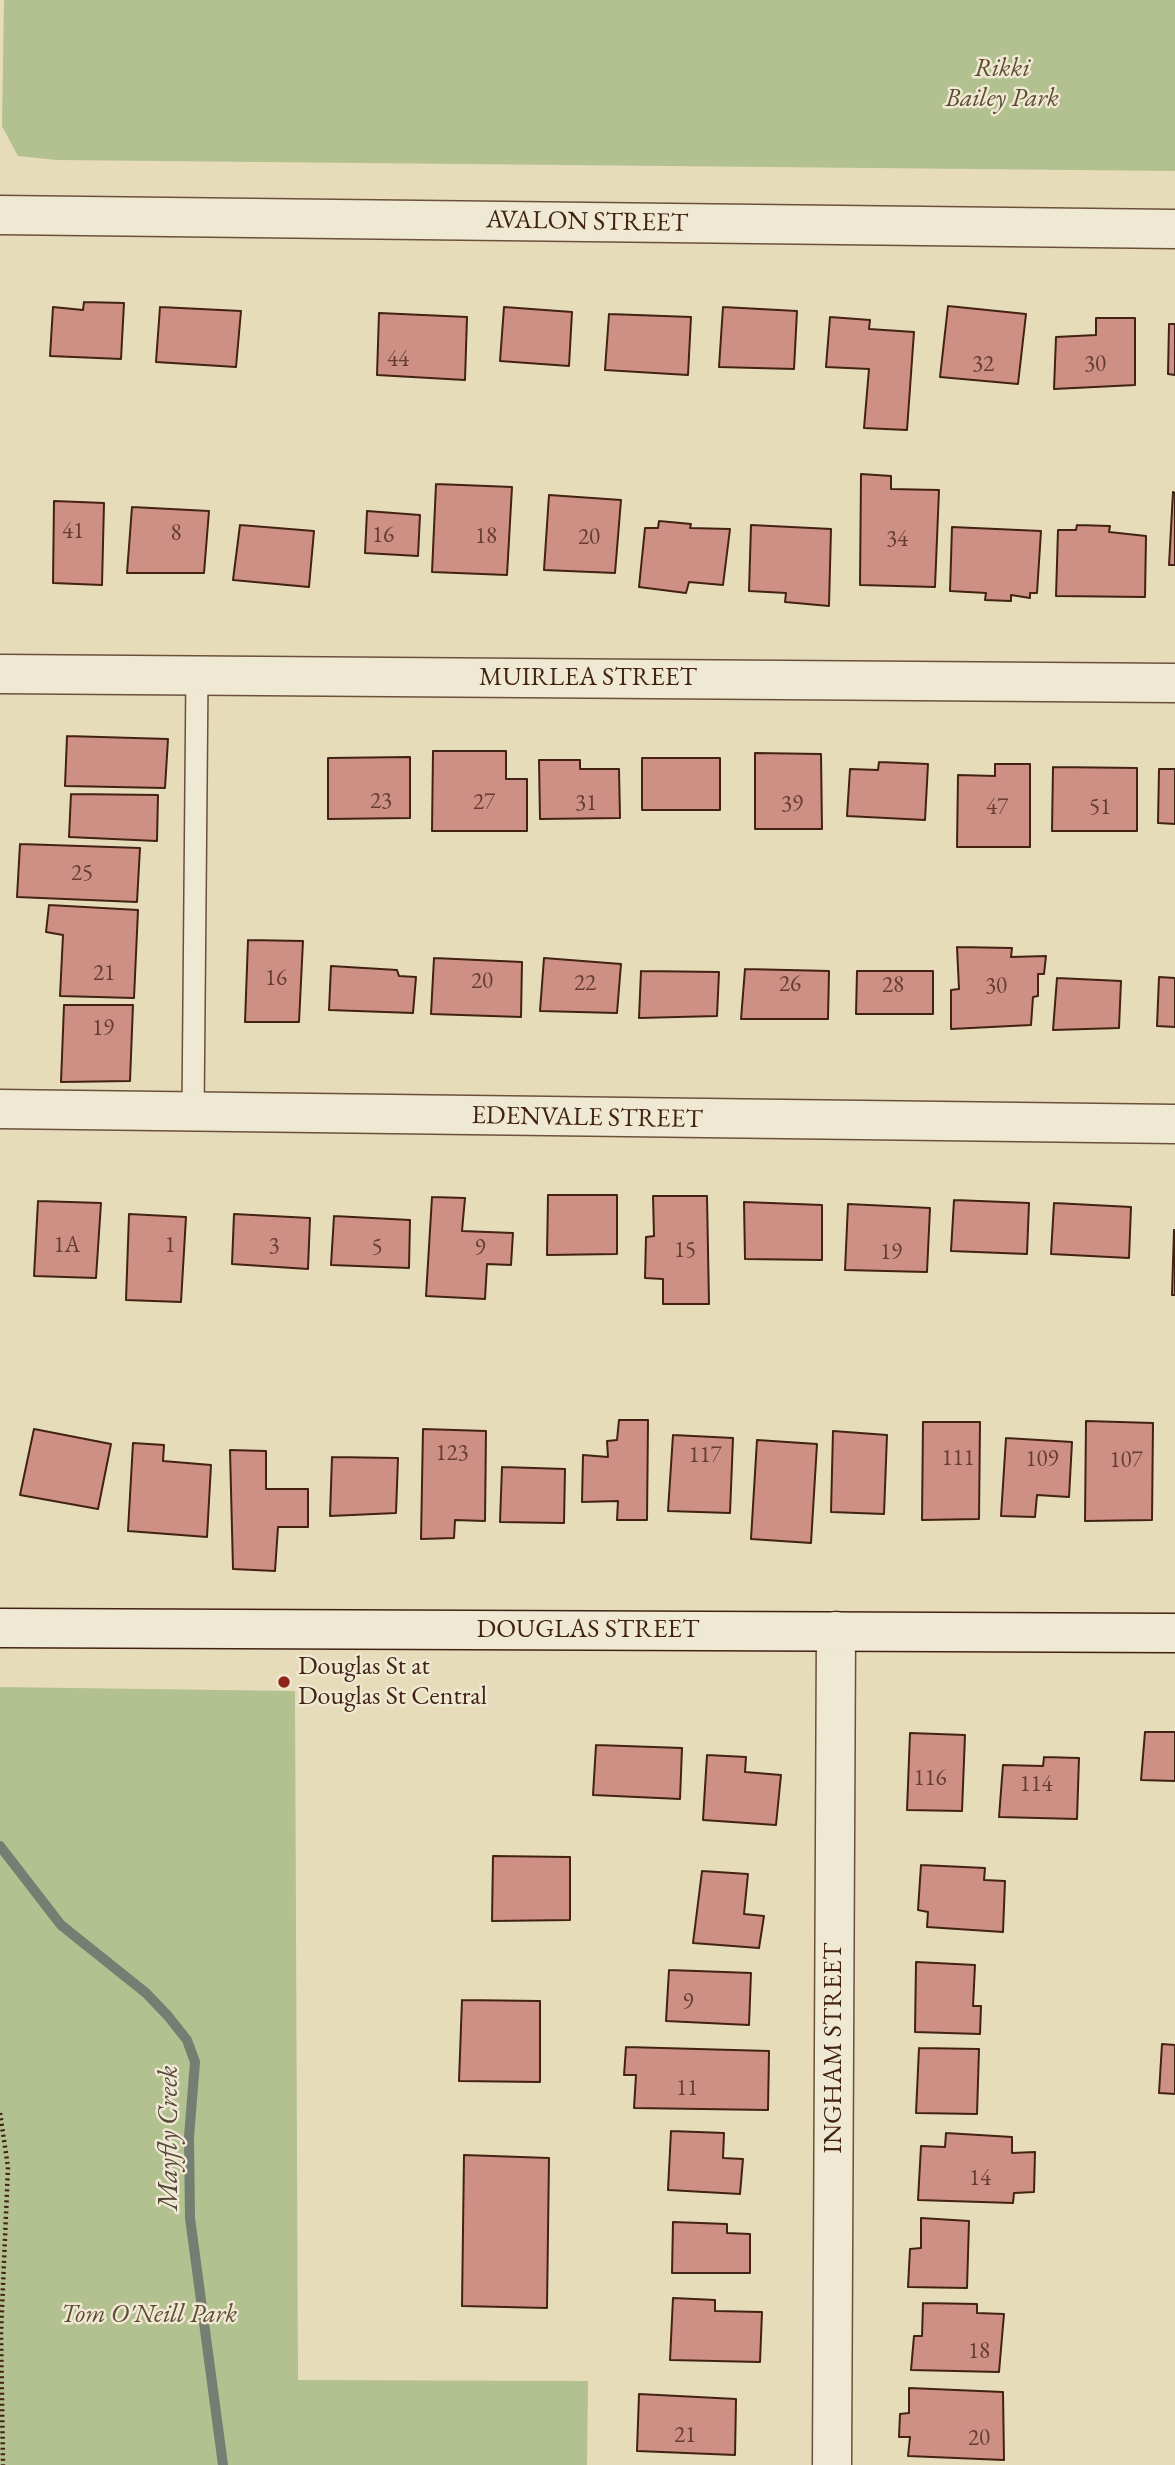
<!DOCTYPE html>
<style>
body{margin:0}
canvas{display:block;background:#e6dcb9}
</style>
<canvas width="1175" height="2465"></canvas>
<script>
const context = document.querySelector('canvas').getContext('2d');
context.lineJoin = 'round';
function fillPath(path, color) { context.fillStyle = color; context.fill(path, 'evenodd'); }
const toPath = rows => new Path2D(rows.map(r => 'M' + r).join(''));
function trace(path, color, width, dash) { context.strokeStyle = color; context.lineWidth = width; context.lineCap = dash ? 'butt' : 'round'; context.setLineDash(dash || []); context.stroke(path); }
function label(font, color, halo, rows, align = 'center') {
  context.font = font + ' "EB Garamond",serif'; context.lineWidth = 5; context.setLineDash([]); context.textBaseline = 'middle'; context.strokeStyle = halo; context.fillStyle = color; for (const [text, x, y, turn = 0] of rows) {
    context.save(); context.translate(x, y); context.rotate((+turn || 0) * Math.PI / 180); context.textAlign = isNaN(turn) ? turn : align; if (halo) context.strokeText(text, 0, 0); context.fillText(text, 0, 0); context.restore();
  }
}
fillPath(toPath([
 [4,0,1175,0,1175,171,56,160,18,156,2,126],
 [0,1687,295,1691,298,2380,588,2381,587,2465,0,2465]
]), '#b3c190');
trace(toPath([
 [0,1846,61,1925,146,1993,168,2016,187,2040,195,2062,189,2137,190,2218,223,2465]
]), '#747e72', 10);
const building = toPath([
 [84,302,124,303,121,359,50,356,53,307,83,310,84,302],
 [948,306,1026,314,1018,384,940,377,948,306],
 [160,307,241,311,236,367,156,362,160,307],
 [504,307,572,312,569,366,500,361,504,307],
 [723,307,797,311,794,369,719,367,723,307],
 [379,313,467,317,465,380,377,375,379,313],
 [609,314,691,317,688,375,605,370,609,314],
 [830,317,870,320,869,329,914,332,907,430,864,428,869,369,826,367,830,317],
 [1096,318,1135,318,1135,385,1054,389,1056,337,1096,335,1096,318],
 [1169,324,1175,324,1175,375,1168,374,1169,324],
 [861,474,891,476,891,489,939,490,935,587,860,585,861,474],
 [436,484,512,487,507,575,432,572,436,484],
 [1173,492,1175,493,1175,565,1169,565,1173,492],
 [549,495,621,500,615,573,544,570,549,495],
 [54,501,104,503,102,585,53,583,54,501],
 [132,507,209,511,204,573,127,573,132,507],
 [367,511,420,515,418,556,365,553,367,511],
 [659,521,691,524,690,528,730,529,723,585,689,582,686,593,639,587,645,528,658,528,659,521],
 [240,525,314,531,309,587,233,580,240,525],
 [751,525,831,529,829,606,785,602,786,593,749,591,751,525],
 [1077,525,1110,526,1109,532,1146,536,1145,597,1056,596,1058,530,1076,530,1077,525],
 [952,527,1041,531,1037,593,1030,593,1030,598,1011,595,1011,601,985,600,986,593,950,591,952,527],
 [67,736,168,739,165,788,65,786,67,736],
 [433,751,506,751,506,779,527,779,527,831,432,831,433,751],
 [755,753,821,754,822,829,755,829,755,753],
 [410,757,410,818,328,819,328,758,410,757],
 [642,758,720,758,720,810,642,810,642,758],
 [539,760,580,760,580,769,619,769,620,818,540,819,539,760],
 [879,762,928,764,925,820,847,816,850,769,878,770,879,762],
 [995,764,1030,764,1030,847,957,847,958,775,995,776,995,764],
 [1053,767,1137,768,1137,831,1052,831,1053,767],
 [1159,769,1175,769,1175,824,1158,823,1159,769],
 [71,794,158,795,157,841,69,837,71,794],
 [20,844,140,848,137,902,17,897,20,844],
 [49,905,138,910,134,998,60,996,63,935,46,932,49,905],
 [248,940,303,941,299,1022,245,1022,248,940],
 [957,947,1012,948,1011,957,1046,956,1044,974,1038,974,1038,996,1033,997,1031,1025,951,1029,951,990,959,989,957,947],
 [434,958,522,962,521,1017,431,1014,434,958],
 [544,958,621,964,617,1013,540,1011,544,958],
 [331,966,397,970,399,976,416,977,413,1013,329,1010,331,966],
 [745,969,829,971,828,1019,741,1019,745,969],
 [641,971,719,972,717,1016,639,1018,641,971],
 [857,971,933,971,933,1014,856,1014,857,971],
 [1159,977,1175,978,1175,1027,1157,1026,1159,977],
 [1057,978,1121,981,1119,1028,1053,1030,1057,978],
 [64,1005,133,1005,130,1081,61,1082,64,1005],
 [548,1195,617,1195,617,1254,547,1255,548,1195],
 [653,1196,707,1196,709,1304,663,1304,663,1279,645,1278,646,1237,654,1236,653,1196],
 [432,1197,465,1198,462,1231,513,1233,511,1265,487,1264,485,1299,426,1296,432,1197],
 [954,1200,1029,1203,1027,1254,951,1251,954,1200],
 [38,1201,101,1203,96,1278,34,1276,38,1201],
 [744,1202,822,1205,822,1260,745,1259,744,1202],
 [1054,1203,1131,1207,1129,1258,1051,1254,1054,1203],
 [848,1204,930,1208,927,1272,845,1270,848,1204],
 [129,1214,186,1217,181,1302,126,1300,129,1214],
 [234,1214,310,1218,308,1269,232,1264,234,1214],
 [334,1216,410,1220,409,1268,331,1265,334,1216],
 [1174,1230,1175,1230,1175,1295,1172,1295,1174,1230],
 [619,1420,648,1420,647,1520,617,1520,618,1501,582,1502,583,1455,608,1457,607,1441,617,1440,619,1420],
 [1086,1421,1153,1423,1152,1520,1085,1521,1086,1421],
 [923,1422,980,1422,979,1519,922,1520,923,1422],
 [34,1429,111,1444,98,1509,20,1495,34,1429],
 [423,1429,486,1431,485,1521,455,1520,454,1538,421,1539,423,1429],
 [833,1431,887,1435,884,1514,831,1512,833,1431],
 [673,1435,733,1438,730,1513,668,1511,673,1435],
 [1006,1438,1072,1442,1069,1497,1037,1495,1035,1517,1001,1516,1006,1438],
 [757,1440,817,1444,811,1543,751,1539,757,1440],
 [133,1443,164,1445,163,1461,211,1465,207,1537,128,1531,133,1443],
 [230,1450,266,1451,266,1489,308,1489,308,1527,278,1527,275,1571,233,1569,230,1450],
 [332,1457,398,1458,396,1513,330,1516,332,1457],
 [502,1467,565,1469,564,1523,500,1522,502,1467],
 [1145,1732,1175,1732,1175,1781,1141,1780,1145,1732],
 [910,1733,965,1735,962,1811,907,1810,910,1733],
 [596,1745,682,1748,680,1799,593,1795,596,1745],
 [707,1755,746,1757,745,1772,781,1775,776,1825,703,1820,707,1755],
 [1044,1757,1079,1758,1077,1819,999,1817,1003,1765,1043,1766,1044,1757],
 [493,1856,570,1857,570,1920,492,1921,493,1856],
 [921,1865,985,1868,984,1880,1005,1881,1003,1932,927,1927,928,1912,918,1910,921,1865],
 [702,1871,748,1874,744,1914,764,1916,759,1948,693,1943,702,1871],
 [916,1962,975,1965,973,2006,981,2006,980,2034,915,2032,916,1962],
 [669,1970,751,1973,749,2025,666,2021,669,1970],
 [462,2000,540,2001,540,2082,459,2081,462,2000],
 [1162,2044,1175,2045,1175,2094,1159,2093,1162,2044],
 [626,2047,769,2051,768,2110,634,2108,636,2075,624,2075,626,2047],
 [919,2048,979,2049,977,2114,916,2113,919,2048],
 [671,2131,724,2133,723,2158,743,2159,740,2194,668,2190,671,2131],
 [946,2133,1012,2137,1012,2153,1035,2152,1034,2192,1014,2193,1013,2203,918,2200,921,2146,945,2147,946,2133],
 [464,2155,549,2158,547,2308,462,2306,464,2155],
 [921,2218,969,2221,967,2288,908,2287,910,2249,921,2248,921,2218],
 [673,2222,727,2224,727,2233,750,2234,750,2273,672,2273,673,2222],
 [673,2298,715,2300,715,2311,762,2312,760,2362,670,2360,673,2298],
 [923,2303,977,2304,977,2313,1004,2314,999,2372,911,2370,914,2336,922,2336,923,2303],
 [909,2388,1003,2392,1004,2460,908,2456,910,2437,899,2437,900,2414,909,2413,909,2388],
 [639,2394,736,2399,735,2455,637,2451,639,2394]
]);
fillPath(building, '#ce9084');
trace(building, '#422213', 2);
const service = toPath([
 [193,1114,197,675]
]);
const minor = toPath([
 [0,215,1175,229],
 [0,674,1175,683],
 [0,1109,1175,1124],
 [832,2465,836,1631]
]);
const secondary = toPath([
 [0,1628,1175,1633]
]);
trace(service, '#6b503c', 24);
trace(minor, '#6b503c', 41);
trace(secondary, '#422213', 41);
trace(toPath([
 [0,2113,8,2167,1,2333,3,2465]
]), '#422213', 4.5, [2, 3.5]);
trace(service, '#efe8d2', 21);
trace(minor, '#efe8d2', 38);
trace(secondary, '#efe8d2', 38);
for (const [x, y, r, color] of [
 [284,1682,7,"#8f2418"]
]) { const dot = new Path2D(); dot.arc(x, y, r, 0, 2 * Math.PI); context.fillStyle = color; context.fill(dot); trace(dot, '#efe8d2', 2.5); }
label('23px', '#653e2f', null, [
 ["44",398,360],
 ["32",983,365],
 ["30",1095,365],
 ["41",73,532],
 ["8",176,534],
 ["16",383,536],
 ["18",486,537],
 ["20",589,538],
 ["34",897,540],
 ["23",381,802],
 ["27",484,803],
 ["31",586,804],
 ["39",792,805],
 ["47",997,808],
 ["51",1100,808],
 ["25",82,874],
 ["21",104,974],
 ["16",276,979],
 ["20",482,982],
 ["22",585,984],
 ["26",790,985],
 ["28",893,986],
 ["30",996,987],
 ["19",103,1029],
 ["1A",67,1246],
 ["1",170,1246],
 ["3",274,1247],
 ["5",377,1248],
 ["9",480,1249],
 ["15",685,1251],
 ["19",891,1253],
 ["123",452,1454],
 ["117",705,1456],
 ["111",958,1459],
 ["109",1042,1460],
 ["107",1126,1461],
 ["116",930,1779],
 ["114",1036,1785],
 ["9",688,2003],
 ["11",687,2089],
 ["14",980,2179],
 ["18",979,2352],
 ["21",685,2436],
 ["20",979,2439]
]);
label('italic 26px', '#5e4a32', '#efe8d2', [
 ["Rikki",1002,69],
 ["Bailey Park",1002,99],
 ["Tom O'Neill Park",149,2315]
]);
label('26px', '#422213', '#efe8d2', [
 ["AVALON STREET",587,222,1],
 ["MUIRLEA STREET",588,678],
 ["EDENVALE STREET",587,1118,1],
 ["DOUGLAS STREET",588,1630],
 ["INGHAM STREET",834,2048,-90]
]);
label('26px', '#422213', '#efe8d2', [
 ["Douglas St at",298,1667],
 ["Douglas St Central",298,1697]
], 'left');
label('italic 28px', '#57483b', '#efe8d2', [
 ["Mayfly Creek",169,2138,-90]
]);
</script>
